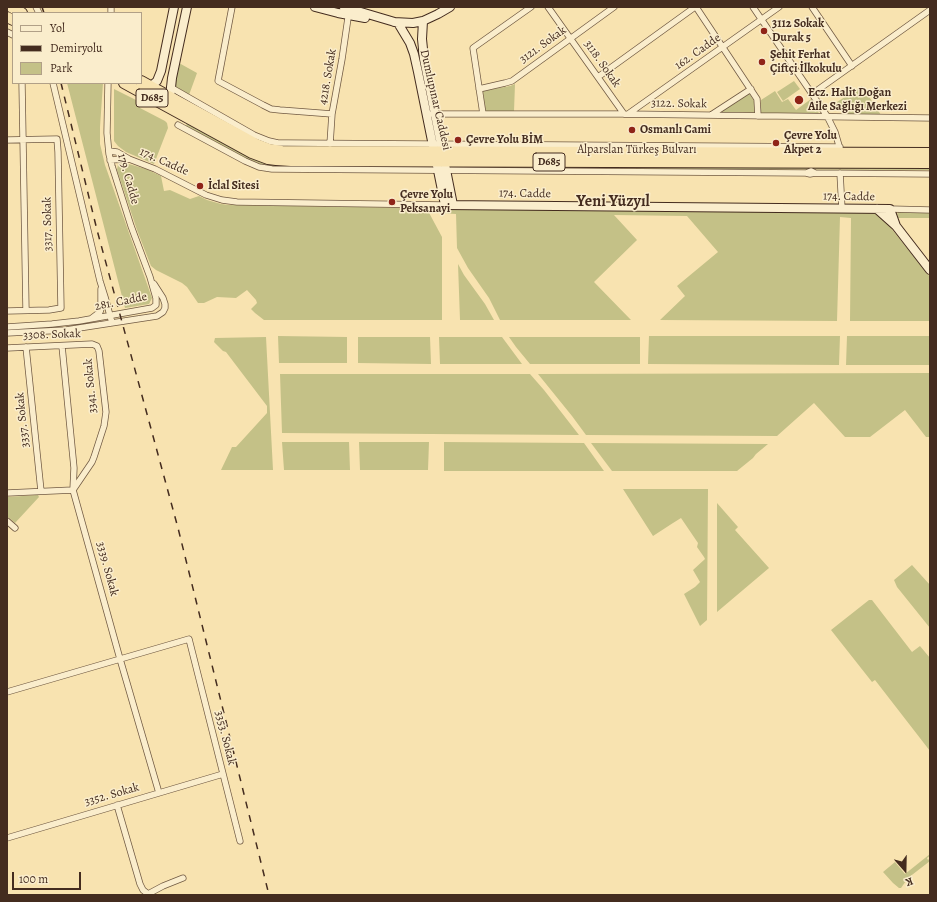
<!DOCTYPE html>
<meta charset="utf-8">
<style>
body{margin:0}
#map{position:relative;width:937px;height:902px;overflow:hidden;background:#f8e3b0;font-family:Alegreya,serif}
canvas{display:block}
.frame{position:absolute;inset:0;border:8px solid #442c1f;pointer-events:none}
.legend{position:absolute;left:12px;top:12px;width:130px;height:72px;box-sizing:border-box;background:#faedcc;border:1px solid #b1a087;margin:0;padding:5px 7px;list-style:none;font-size:12px;color:#442c1f}
.legend li{display:flex;align-items:center;gap:8px;height:20px}
.legend b{width:20px;border:1px solid #b1a087}
.north{position:absolute;left:885px;top:850px;width:40px;height:40px;-webkit-text-stroke:3px #faedcc;paint-order:stroke;rotate:160deg;font-size:11px;font-weight:700;line-height:16px;text-align:center;color:#442c1f}
.north::after{content:'';display:block;margin:auto;width:14px;height:18px;background:#442c1f;clip-path:polygon(50% 0,100% 100%,50% 72%,0 100%)}
.scale{position:absolute;left:12px;top:872px;width:69px;height:18px;box-sizing:border-box;border:2px solid #442c1f;border-top:0;padding-left:5px;font-size:12px;line-height:14px;white-space:nowrap;color:#442c1f;-webkit-text-stroke:3px #faedcc;paint-order:stroke}
</style>
<div id="map">
<canvas width="937" height="902"></canvas>
<div class="frame"></div>
<ul class="legend">
<li><b style="height:5px;background:#faedcc"></b>Yol</li>
<li><b style="height:5px;background:#442c1f"></b>Demiryolu</li>
<li><b style="height:11px;background:#c4c187"></b>Park</li>
</ul>
<div class="north">K</div>
<div class="scale">100 m</div>
</div>
<script>
const context = document.querySelector('canvas').getContext('2d');
context.lineJoin = 'round';
function fillPath(path, color) { context.fillStyle = color; context.fill(path, 'evenodd'); }
const toPath = rows => new Path2D(rows.map(r => 'M' + r).join(''));
function trace(path, color, width, dash) { context.strokeStyle = color; context.lineWidth = width; context.lineCap = dash ? 'butt' : 'round'; context.setLineDash(dash || []); context.stroke(path); }
function label(font, color, halo, rows, align = 'center') {
  context.font = font + ' Alegreya,serif'; context.lineWidth = 3; context.setLineDash([]); context.textBaseline = 'middle'; context.strokeStyle = halo; context.fillStyle = color; for (const [text, x, y, turn = 0] of rows) {
    context.save(); context.translate(x, y); context.rotate((+turn || 0) * Math.PI / 180); context.textAlign = isNaN(turn) ? turn : align; if (halo) context.strokeText(text, 0, 0); context.fillText(text, 0, 0); context.restore();
  }
}
fillPath(toPath([
 [179,63,197,73,189,95,173,86,177,64],
 [794,81,800,89,783,101,777,92],
 [67,83,103,83,100,127,100,144,105,165,152,298,149,304,125,308],
 [515,84,514,111,485,111,483,91,510,86],
 [862,86,881,115,846,115,837,102],
 [114,89,138,101,140,108,165,121,167,123,168,128,166,133,154,164,126,152,118,146,114,141],
 [775,91,782,102,788,99,796,110,811,99,820,111,818,113,761,113,761,100],
 [749,93,754,101,755,113,722,113,721,111],
 [187,123,247,156,263,162,429,166,429,168,282,167,266,166,246,158,186,126],
 [122,162,146,169,161,176,164,191,170,190,190,199,199,196,207,200,221,204,229,205,425,208,427,209,442,237,442,320,264,320,255,313,251,309,257,303,256,300,247,290,236,298,217,297,204,303,198,303,187,287,182,283,156,270,151,266,137,230,117,170,118,164],
 [450,166,930,168,930,170,450,168],
 [440,208,874,213,878,215,887,223,930,277,930,321,850,321,851,218,840,217,837,321,660,320,685,296,677,286,718,252,687,216,614,215,637,240,594,282,631,320,500,320,489,298,468,268,457,248,456,214,438,213,438,209],
 [898,212,930,213,930,218,898,218,897,214],
 [458,264,464,275,485,304,494,320,460,320],
 [278,336,347,337,347,363,279,363],
 [649,336,840,336,839,365,648,364],
 [847,336,930,336,930,365,846,365],
 [266,337,273,470,221,470,232,447,236,447,267,413,267,406,226,352,223,351,214,342,215,338],
 [358,337,430,337,431,364,358,363],
 [439,337,502,337,522,364,440,364],
 [509,337,640,337,640,364,530,364,516,347],
 [930,373,930,437,926,437,905,410,870,437,845,437,814,403,777,436,586,435,572,416,538,374],
 [280,374,530,374,544,390,579,435,282,433],
 [282,442,349,442,350,470,284,470],
 [359,442,429,442,428,470,360,470],
 [444,442,584,443,604,471,444,471],
 [591,443,768,444,756,454,753,458,737,471,612,471],
 [623,489,708,489,707,620,700,626,684,594,695,587,700,582,693,570,705,559,704,557,697,547,698,543,681,518,673,523,653,536],
 [38,495,39,497,15,523,7,516,7,497],
 [717,503,738,527,735,530,769,568,717,612],
 [912,565,930,585,930,628,897,587,894,580],
 [869,600,872,600,912,652,920,646,930,658,930,751,875,680,872,682,831,630],
 [930,854,930,856,927,858,928,860,930,858,930,861,908,878,901,888,899,888,893,883,883,872,895,862,905,874]
]), '#c4c187');
const street = toPath([
 [36,7,39,13],
 [232,7,218,81,263,105,271,109,280,110,332,114],
 [548,7,624,114],
 [696,7,757,99,758,116],
 [753,7,827,116,835,132,840,149],
 [812,7,852,66],
 [111,13,111,7],
 [7,32,13,35],
 [598,77,695,7],
 [22,83,26,310],
 [53,83,100,281,105,297,112,323],
 [170,87,254,135,269,141,278,143,287,143,840,147],
 [479,89,505,83,512,81,614,7],
 [812,94,930,10],
 [432,114,624,114,930,118],
 [483,114,473,48,531,7],
 [628,114,779,7],
 [711,115,751,89],
 [178,125,245,161,259,167,272,169,806,173,810,174,815,173,811,171,806,173],
 [7,140,57,139,58,152,61,308,49,310,7,311],
 [330,144,332,114,342,59,349,11],
 [109,151,117,152,129,159,155,169,206,195,222,200,237,202,445,205],
 [110,160,129,159],
 [815,173,930,174],
 [840,173,842,209],
 [890,209,930,210],
 [92,318,100,312,101,309,101,289],
 [7,327,52,324,79,321,152,308,156,305,156,298,150,277,131,226,112,166,109,154,107,133,108,83],
 [7,333,66,330,157,316,163,312,165,308,165,304,163,298,154,284],
 [62,346,74,468,73,490,120,659,159,793],
 [26,347,41,491],
 [7,348,92,344,97,346,99,351,106,412,104,426,94,457,92,462,73,490,7,493],
 [7,521,15,528],
 [7,692,189,639,240,841],
 [117,805,140,884,143,890,148,894,163,886,183,878],
 [7,838,223,774]
]);
const secondary = toPath([
 [315,7,338,13,365,18],
 [344,7,398,23,410,43,414,54,418,72,445,205,890,209,896,226],
 [423,21,422,39,424,59,453,205],
 [394,22,413,23,423,21,438,14,450,7],
 [151,86,157,81,161,71,174,7],
 [170,97,172,78,187,7],
 [877,209,896,226,930,270]
]);
const highway = toPath([
 [11,7,22,13],
 [7,17,13,20],
 [141,81,256,144,269,149,282,151,930,153],
 [124,83,252,153,268,159,276,160,291,161,930,163]
]);
trace(street, '#715a43', 7);
trace(secondary, '#442c1f', 10);
trace(highway, '#442c1f', 12);
trace(street, '#faedcc', 5.5);
trace(secondary, '#faedcc', 8);
trace(highway, '#f8e3b0', 10);
trace(toPath([
 [42,7,44,13],
 [61,83,97,230,178,528,269,895]
]), '#442c1f', 1.5, [7, 7]);
for (const [x, y, r, color] of [
 [764,31,4,"#8f2418"],
 [762,62,4,"#8f2418"],
 [799,100,5,"#8f2418"],
 [632,130,4,"#8f2418"],
 [458,140,4,"#8f2418"],
 [776,143,4,"#8f2418"],
 [200,186,4,"#8f2418"],
 [392,202,4,"#8f2418"]
]) { const dot = new Path2D(); dot.arc(x, y, r, 0, 2 * Math.PI); context.fillStyle = color; context.fill(dot); trace(dot, '#faedcc', 1.5); }
for (const [x, y, w] of [
 [152,98,32],
 [549,162,32]
]) { const box = new Path2D(); box.roundRect(x - w / 2, y - 9, w, 18, 3); context.fillStyle = '#faedcc'; context.fill(box); trace(box, '#442c1f', 1); }
label('bold 11px', '#442c1f', null, [
 ["D685",152,98],
 ["D685",549,162]
]);
label('bold 12px', '#442c1f', '#faedcc', [
 ["3112 Sokak",772,24],
 ["Durak 5",772,38],
 ["Şehit Ferhat",770,55],
 ["Çiftçi İlkokulu",770,69],
 ["Ecz. Halit Doğan",808,93],
 ["Aile Sağlığı Merkezi",808,107],
 ["Osmanlı Cami",640,130],
 ["Çevre Yolu",784,136],
 ["Akpet 2",784,150],
 ["Çevre Yolu BİM",466,140],
 ["İclal Sitesi",208,186],
 ["Çevre Yolu",400,195],
 ["Peksanayi",400,209]
], 'left');
label('12px', '#442c1f', '#faedcc', [
 ["3121. Sokak",543,45,-36],
 ["162. Cadde",698,52,-35],
 ["3118. Sokak",602,64,55],
 ["4218. Sokak",328,77,-80],
 ["Dumlupınar Caddesi",435,100,77],
 ["3122. Sokak",679,104,1],
 ["Alparslan Türkeş Bulvarı",637,150],
 ["174. Cadde",164,162,24],
 ["179. Cadde",128,179,74],
 ["174. Cadde",525,194,1],
 ["174. Cadde",849,197,1],
 ["3317. Sokak",48,224,-91],
 ["281. Cadde",121,302,-11],
 ["3308. Sokak",52,335,-2],
 ["3341. Sokak",91,386,-95],
 ["3337. Sokak",23,420,-96],
 ["3339. Sokak",107,569,75],
 ["3353. Sokak",225,738,76],
 ["3352. Sokak",112,795,-16]
]);
label('bold 16px', '#442c1f', '#faedcc', [
 ["Yeni Yüzyıl",613,202]
]);
</script>
